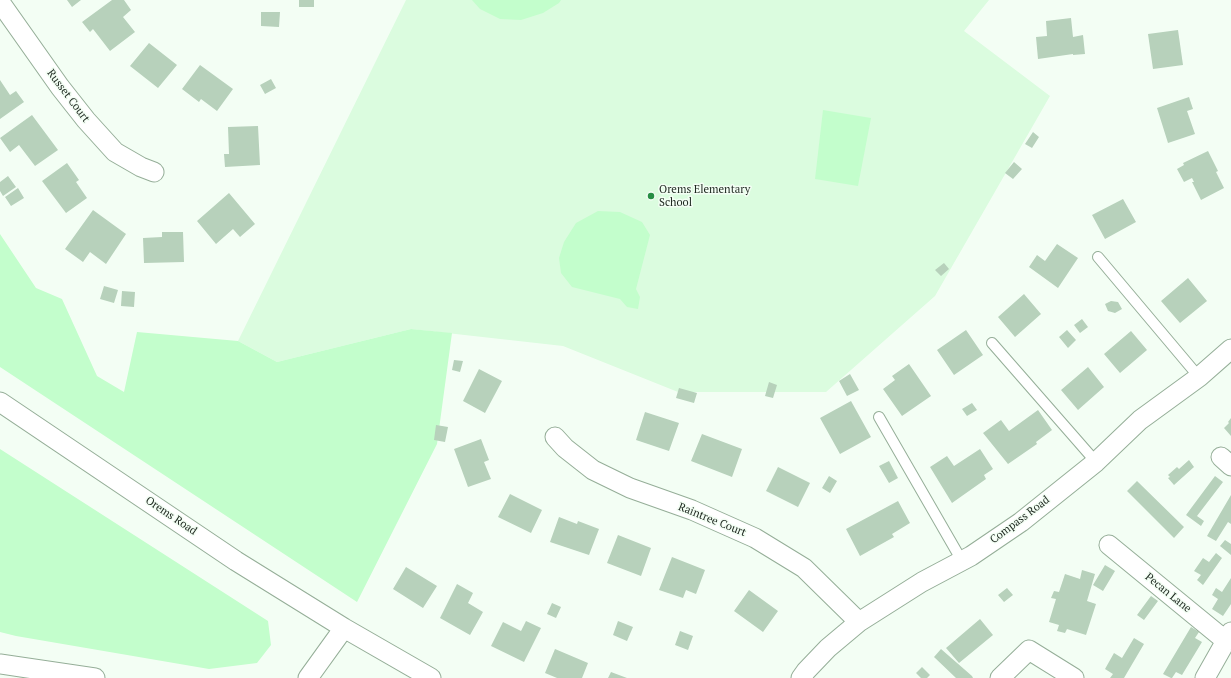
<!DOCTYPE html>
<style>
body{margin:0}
canvas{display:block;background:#f3fef4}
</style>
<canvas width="1231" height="678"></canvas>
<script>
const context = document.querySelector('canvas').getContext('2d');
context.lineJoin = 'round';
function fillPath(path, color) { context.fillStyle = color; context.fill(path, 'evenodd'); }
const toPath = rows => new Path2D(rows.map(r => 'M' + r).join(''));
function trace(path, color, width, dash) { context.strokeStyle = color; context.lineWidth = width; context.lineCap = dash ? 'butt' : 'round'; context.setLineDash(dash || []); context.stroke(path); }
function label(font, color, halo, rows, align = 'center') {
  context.font = font + ' "PT Serif",serif'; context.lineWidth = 3; context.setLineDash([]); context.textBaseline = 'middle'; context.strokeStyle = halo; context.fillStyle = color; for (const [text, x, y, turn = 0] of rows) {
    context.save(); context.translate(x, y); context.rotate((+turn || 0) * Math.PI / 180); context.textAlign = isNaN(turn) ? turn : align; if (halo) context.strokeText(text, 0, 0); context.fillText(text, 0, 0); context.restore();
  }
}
fillPath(toPath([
 [406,0,989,0,964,31,1050,96,935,296,826,392,678,392,563,346,411,329,277,362,238,341]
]), '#dbfcdf');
fillPath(toPath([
 [472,0,561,0,559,3,543,13,521,20,500,19,480,9],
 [823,110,871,118,858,186,815,179],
 [598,211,620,212,642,222,650,235,636,289,640,297,638,309,627,307,620,299,572,287,561,273,559,258,564,242,576,223],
 [0,234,36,288,62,299,97,376,124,392,137,332,238,341,277,362,411,329,452,333,437,444,357,602,0,367],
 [0,449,268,621,271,645,257,663,209,669,16,636,0,632]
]), '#c3fecc');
fillPath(toPath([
 [67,0,81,0,72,7],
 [112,0,124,0,131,10,123,17,135,32,110,51,93,29,90,32,82,22],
 [299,0,314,0,314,7,299,7],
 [261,12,280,12,279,27,261,26],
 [1071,18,1073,37,1083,35,1085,54,1073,55,1073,54,1038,59,1036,37,1047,36,1046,21],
 [1178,30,1183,65,1153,69,1148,34],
 [149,43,177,65,158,88,130,66],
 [200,65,233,89,217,111,201,99,199,102,182,89],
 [271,79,276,88,265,94,260,85],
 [0,80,10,95,16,91,24,102,0,119],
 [1189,97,1193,109,1187,111,1195,134,1168,143,1157,108],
 [32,115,58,150,35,166,19,145,10,152,0,138],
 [258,126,260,165,225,167,224,154,229,154,228,127],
 [1033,132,1039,137,1032,148,1025,144],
 [1208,151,1218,171,1216,172,1224,188,1201,200,1192,182,1194,182,1192,178,1184,182,1177,169,1184,165,1183,163],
 [1014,162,1022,169,1013,179,1005,173],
 [67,163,79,180,76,182,87,198,66,213,42,181],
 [8,176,16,187,3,196,0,191,0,182],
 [18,188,24,198,11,206,5,197],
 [229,193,255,224,240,237,233,229,216,244,197,221],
 [1123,199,1136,222,1105,239,1092,215],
 [93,210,126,234,106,264,90,252,83,262,65,249],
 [162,232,183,232,184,262,144,263,143,238,162,237],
 [1057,244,1078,258,1058,288,1029,267,1037,255,1045,261],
 [944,263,949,269,941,276,935,270],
 [1188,278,1207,301,1180,323,1161,301],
 [104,286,118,290,114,303,100,299],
 [122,291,135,292,134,307,121,306],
 [1024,294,1041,314,1015,337,998,317],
 [1111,301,1118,302,1122,309,1115,313,1108,311,1105,304],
 [1082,319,1088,327,1080,333,1074,325],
 [966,330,983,355,954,375,937,350],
 [1067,330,1076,340,1068,348,1059,337],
 [1131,331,1147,350,1120,373,1104,354],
 [454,360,463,361,460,372,452,370],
 [909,364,931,396,902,416,883,389,895,380,892,376],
 [1088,367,1104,387,1078,410,1061,390],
 [479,369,502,381,485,413,463,401],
 [850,374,859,390,847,396,839,381],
 [769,382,777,385,773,398,765,396],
 [679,388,697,393,694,403,676,398],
 [851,401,871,437,840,454,820,418],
 [972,403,977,410,967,416,962,409],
 [1038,410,1052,430,1036,442,1037,444,1008,464,983,433,1001,420,1009,431],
 [645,412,679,423,669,451,636,440],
 [1231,418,1231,436,1224,428,1229,423,1228,422],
 [436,425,448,427,445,442,434,440],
 [702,434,742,449,732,477,691,461],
 [481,439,489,460,484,462,491,479,468,487,454,449],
 [980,449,993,469,984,475,986,479,952,503,930,467,947,456,954,466],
 [1189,460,1194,467,1174,485,1168,478,1170,477,1168,475,1177,467,1179,469],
 [889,461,898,478,889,483,879,466],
 [778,467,810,483,798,507,766,491],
 [829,476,837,481,830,493,822,488],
 [1215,476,1223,482,1197,516,1204,521,1201,526,1186,515],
 [1137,481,1184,527,1174,538,1127,491],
 [510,494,542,510,531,533,498,517],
 [1231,495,1231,524,1228,522,1216,541,1207,536],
 [898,501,910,523,892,534,894,537,860,556,846,529],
 [559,517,577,524,578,521,599,529,589,555,550,542],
 [618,535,651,548,641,576,607,563],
 [1225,540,1231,544,1231,555,1220,546],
 [1216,553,1222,558,1203,585,1197,580,1201,575,1194,571,1203,558,1209,562],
 [672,557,705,570,696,594,686,590,683,598,659,590],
 [1105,565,1115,571,1103,591,1093,585],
 [406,567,437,586,423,608,393,589],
 [1082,570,1095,574,1087,601,1096,604,1086,635,1067,629,1065,633,1057,631,1059,625,1049,622,1056,599,1051,598,1054,591,1059,592,1065,574,1080,579],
 [1231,578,1231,604,1223,616,1212,609,1218,599,1212,595,1216,588,1222,592],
 [457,584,473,593,468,603,483,612,470,635,440,618],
 [1007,588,1013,595,1004,602,998,595],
 [749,590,778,611,763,632,734,611],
 [1151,596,1158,601,1144,620,1137,615],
 [552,603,561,607,556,618,547,614],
 [980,619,993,635,959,663,946,648],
 [526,621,541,628,524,662,491,646,503,622,521,631],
 [618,621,633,627,627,641,613,635],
 [1191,627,1199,632,1195,638,1202,642,1182,675,1176,672,1172,678,1171,678,1163,674],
 [680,631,693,636,688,650,675,645],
 [1134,638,1144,644,1124,678,1110,678,1113,674,1105,669,1114,653,1122,658],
 [555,649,588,663,582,678,557,678,545,673],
 [941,649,972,676,973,678,956,678,934,657],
 [922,667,930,675,927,678,921,678,916,673],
 [611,672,627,678,608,678]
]), '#b7d1bb');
const lane = toPath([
 [1098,257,1199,377],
 [992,343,1096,462],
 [879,417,962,561]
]);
const street = toPath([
 [0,2,60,87,86,120,115,152,141,167,154,172],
 [0,402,236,561,344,628,431,678],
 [555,437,565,448,593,470,630,488,692,510,755,538,804,568,859,622],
 [1221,457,1231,466],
 [1109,545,1226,641],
 [0,664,95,678],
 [308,678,344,628],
 [801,678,806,671,828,648,859,622,922,582,971,556,1021,522,1096,462,1140,420,1199,377,1231,349],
 [1000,678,1029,650,1074,678],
 [1205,678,1231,632]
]);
trace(lane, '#95ae98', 12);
trace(street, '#95ae98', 21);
trace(lane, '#fff', 10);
trace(street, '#fff', 19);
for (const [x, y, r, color] of [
 [651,196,4,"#268e44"]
]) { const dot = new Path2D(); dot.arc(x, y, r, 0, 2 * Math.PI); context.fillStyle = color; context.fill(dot); trace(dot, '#f3fef4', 1.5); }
label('11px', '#1c261e', '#f3fef4', [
 ["Russet Court",68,96,53],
 ["Orems Road",171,516,34],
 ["Raintree Court",712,520,22],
 ["Compass Road",1020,520,-37],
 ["Pecan Lane",1168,593,39]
]);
label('11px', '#1c261e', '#f3fef4', [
 ["Orems Elementary",659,190],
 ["School",659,203]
], 'left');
</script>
